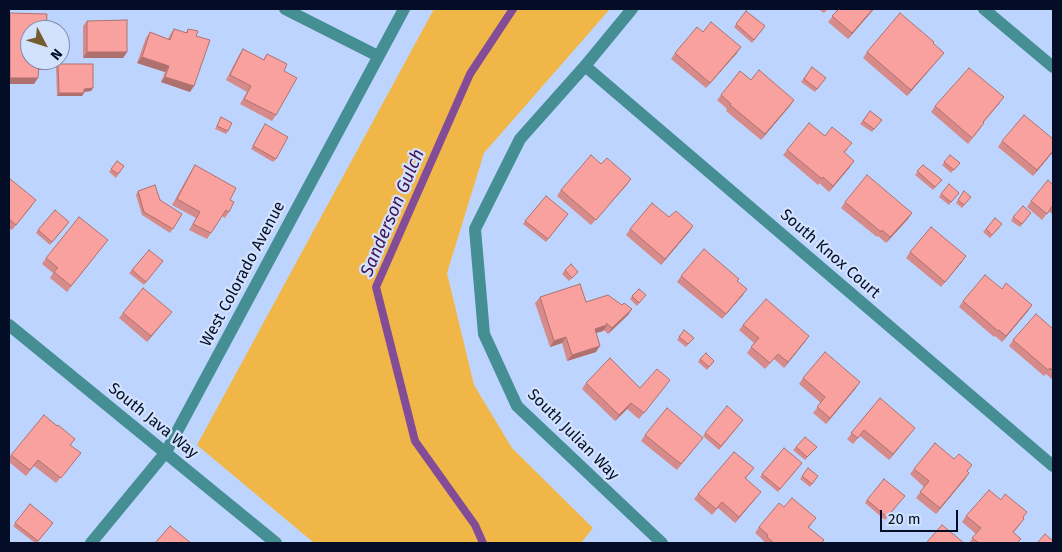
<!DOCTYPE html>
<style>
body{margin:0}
#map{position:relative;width:1062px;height:552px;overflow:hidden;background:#bdd5fe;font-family:"Fira Sans",sans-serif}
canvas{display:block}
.frame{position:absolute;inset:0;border:10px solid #030e26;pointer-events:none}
.north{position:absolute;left:20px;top:20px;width:50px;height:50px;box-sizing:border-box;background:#d2e2fe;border:1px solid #7f8da8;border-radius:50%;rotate:130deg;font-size:14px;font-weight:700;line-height:20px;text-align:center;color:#030e26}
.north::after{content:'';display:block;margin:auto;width:18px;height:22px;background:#745b2c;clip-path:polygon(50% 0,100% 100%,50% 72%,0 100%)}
.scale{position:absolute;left:880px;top:510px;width:78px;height:22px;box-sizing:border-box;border:2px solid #030e26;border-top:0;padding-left:6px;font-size:15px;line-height:18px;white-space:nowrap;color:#030e26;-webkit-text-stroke:4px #d2e2fe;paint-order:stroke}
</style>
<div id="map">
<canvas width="1062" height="552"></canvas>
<div class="frame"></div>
<div class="north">N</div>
<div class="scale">20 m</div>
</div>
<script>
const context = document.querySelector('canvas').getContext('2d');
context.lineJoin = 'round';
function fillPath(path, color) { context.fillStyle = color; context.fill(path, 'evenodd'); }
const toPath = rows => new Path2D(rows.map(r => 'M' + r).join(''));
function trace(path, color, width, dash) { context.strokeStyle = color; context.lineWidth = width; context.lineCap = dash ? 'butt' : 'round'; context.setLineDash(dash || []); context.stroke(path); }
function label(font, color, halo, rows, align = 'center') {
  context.font = font + ' "Fira Sans",sans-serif'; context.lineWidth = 4.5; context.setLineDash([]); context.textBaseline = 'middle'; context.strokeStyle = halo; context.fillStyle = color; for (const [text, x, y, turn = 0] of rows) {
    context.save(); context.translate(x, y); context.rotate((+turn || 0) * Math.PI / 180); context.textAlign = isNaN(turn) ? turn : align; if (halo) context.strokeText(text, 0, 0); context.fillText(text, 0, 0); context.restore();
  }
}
fillPath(toPath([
 [434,9,610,9,484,153,447,273,474,385,512,448,593,528,581,543,314,543,197,445]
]), '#f0b748');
trace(toPath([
 [483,543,475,525,415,441,376,287,470,74,513,9]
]), '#824c97', 8);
trace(toPath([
 [285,9,378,56],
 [632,9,585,66,520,139,475,229,484,334,517,406,662,543],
 [984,9,1053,67],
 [585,66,1053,466],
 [9,325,276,543],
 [91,543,166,452,404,9]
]), '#458f94', 12);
fillPath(toPath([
 [818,9,828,9,824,13],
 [834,9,874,9,848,39,828,22,837,11],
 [746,11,765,26,752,43,734,27],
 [10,13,30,30,48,70,39,70,34,84,9,84,9,15],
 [87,21,127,52,123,58,83,58,83,26],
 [174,29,186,33,188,29,196,36,194,86,190,92,161,82,165,72,137,63,146,38,150,32,168,39,170,35],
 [703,32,737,53,706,88,671,59,675,53],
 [933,43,944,53,907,96,863,58,867,52],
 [243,49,263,60,267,54,284,71,276,115,272,121,240,104,247,92,226,80,239,55],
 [58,64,93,88,91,91,84,92,82,96,57,96,56,67],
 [812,67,826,78,815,92,801,82],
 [751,80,794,100,761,140,726,111,727,109,717,100,721,95],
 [1000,103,984,122,980,129,968,144,931,112,935,106],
 [870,111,882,120,872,132,860,124],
 [221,117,228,131,226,134,215,129],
 [263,127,276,159,273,162,251,149],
 [825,136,848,149,844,153,850,167,829,192,819,183,818,185,783,155,787,150],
 [1053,139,1053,152,1033,176,998,147,1002,141],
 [950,155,960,163,951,173,942,165],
 [117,161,124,166,116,178,109,172],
 [601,164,631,179,627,185,591,225,557,196,561,190],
 [195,165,229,212,225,218,222,216,207,239,189,230,196,218,172,205,191,171],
 [923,165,942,180,933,190,915,175],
 [9,178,32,206,12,230,9,228],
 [1053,185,1053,215,1049,211,1042,220,1027,207,1031,201],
 [138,191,160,200,182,214,170,233,142,215,136,195],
 [964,191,971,197,962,208,956,203],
 [959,193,949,205,939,197,941,194],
 [845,202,912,213,908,219,886,243,878,236,877,237,841,208],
 [1029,216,1020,227,1011,221,1013,217],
 [566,217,546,242,523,224,525,221],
 [669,217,693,226,661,265,626,235,630,229],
 [995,218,1000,227,990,238,983,232],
 [67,225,50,245,36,233,38,230],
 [108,240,67,292,50,278,53,273,42,264,46,258],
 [910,252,962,262,941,287,906,258],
 [163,261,144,285,129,273,132,270],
 [565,270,578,272,569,281,562,274],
 [681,276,737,281,743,295,722,319,677,282],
 [1002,289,1028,311,1002,342,995,336,994,337,959,307,963,301],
 [646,295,637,306,630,299,632,296],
 [540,297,622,305,632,309,628,315,608,334,604,330,603,331,596,333,596,352,567,361,562,343,550,347,535,303],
 [123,313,167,318,147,342,119,318],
 [743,325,809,336,784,368,774,359,765,369,747,353,754,343,739,330],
 [1053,329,1053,380,1046,374,1044,376,1009,346,1013,340],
 [684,330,694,338,686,347,677,340],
 [700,359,714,361,707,370,698,362],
 [803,378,856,388,826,424,813,413,821,403,799,384],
 [586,383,640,388,666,386,639,419,627,409,615,421,582,389],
 [880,398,911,433,889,460,860,436,853,444,847,439],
 [741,423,719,450,703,436,705,433],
 [645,435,698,444,677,470,641,441],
 [796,447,814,450,805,460,793,450],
 [81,453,56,483,34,466,26,476,9,462,9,458,11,455],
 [800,466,778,492,760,477,762,474],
 [754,468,746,478,757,497,735,523,718,508,712,515,694,499,698,494],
 [808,468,818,476,810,487,800,479],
 [914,469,967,472,965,479,936,514,916,498,924,487,910,474],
 [902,499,885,520,865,503,867,500],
 [30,504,53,523,37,543,35,543,13,526],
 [784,507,812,524,808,528,821,543,762,543,764,541,755,533,759,527],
 [966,516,1023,518,1020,525,1013,533,1021,539,1017,543,969,543,976,534,962,522]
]), '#d68a89');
fillPath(toPath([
 [873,9,874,9,848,39,852,33],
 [741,47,737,53,706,88,710,83],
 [87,52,127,52,123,58,83,58],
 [944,53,939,59,907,96,911,90],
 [142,57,169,66,165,72,137,63],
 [39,64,52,64,48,70,35,70],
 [165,77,194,86,190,92,161,82],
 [10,78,38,78,34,84,9,84,9,79],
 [93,88,91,91,82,92,84,89],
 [59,93,84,93,82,96,57,96],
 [794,100,790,106,761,140,765,134],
 [1053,151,1053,152,1033,176,1037,170],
 [854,161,850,167,829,192,833,186],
 [912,213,908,219,886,243,890,237],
 [693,226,689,232,661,265,665,259],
 [966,256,962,262,941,287,945,282],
 [747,289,743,295,722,319,726,314],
 [1032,305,1028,311,1002,342,1006,336],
 [632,309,628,315,608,334,612,328],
 [172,312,147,342,151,336],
 [607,325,603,331,590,335,595,329],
 [809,336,805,342,784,368,788,362],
 [566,337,562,343,550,347,554,341],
 [600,346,596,352,567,361,572,355],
 [860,382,856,388,826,424,830,418],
 [631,403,627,409,615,421,619,415],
 [915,428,911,433,889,460,893,454],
 [969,473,965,479,936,514,940,508],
 [761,492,757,497,735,523,739,517]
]), '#ae716f');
const building = toPath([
 [839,9,873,9,852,33,832,16,839,9],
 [746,11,765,26,754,40,736,24,746,11],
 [10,13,47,14,46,30,30,30,30,60,52,60,52,64,39,64,38,78,10,78,10,13],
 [900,13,934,42,933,43,944,53,911,90,867,52,900,13],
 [127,20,127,52,87,52,87,21,127,20],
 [711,22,741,47,710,83,675,53,697,27,703,32,711,22],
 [174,29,187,33,188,29,198,31,196,36,210,40,194,86,165,77,169,66,142,57,150,32,170,40,174,29],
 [243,49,264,60,267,54,287,64,284,71,297,78,276,115,244,99,251,86,230,75,243,49],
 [58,64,93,64,93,88,84,89,84,93,59,93,58,64],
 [812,67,826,78,817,89,804,79,812,67],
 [969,68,1004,97,983,122,984,123,972,138,935,106,969,68],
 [759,70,794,100,765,134,730,105,731,104,721,95,740,71,751,80,759,70],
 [870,111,882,120,874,129,863,121,870,111],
 [1024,115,1053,139,1053,151,1037,170,1002,141,1024,115],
 [221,117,232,123,228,131,217,126,221,117],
 [809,123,825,136,832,127,852,143,844,152,854,161,833,186,823,177,822,179,787,150,809,123],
 [265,124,288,137,276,159,253,146,265,124],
 [591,155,601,164,607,158,631,179,596,220,561,190,591,155],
 [950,155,960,163,954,170,944,162,950,155],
 [117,161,124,166,118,174,111,169,117,161],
 [195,165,236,188,230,200,234,202,229,212,226,210,211,233,193,224,200,212,177,199,195,165],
 [923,165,942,180,935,187,917,171,923,165],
 [867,175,912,213,890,237,882,230,881,232,845,202,867,175],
 [9,178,36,200,16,225,9,219,9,178],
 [1048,180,1053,185,1053,205,1047,214,1031,201,1048,180],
 [949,184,959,193,951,202,941,194,949,184],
 [155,185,160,200,182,214,173,229,144,212,138,191,155,185],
 [964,191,971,197,964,205,958,200,964,191],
 [546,196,568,214,548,239,525,221,546,196],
 [652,203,669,217,676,211,693,226,665,259,630,229,652,203],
 [1023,206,1031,213,1022,224,1013,217,1023,206],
 [55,210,69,222,52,242,38,230,55,210],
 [79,217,108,240,71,286,54,272,58,268,46,258,79,217],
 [995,218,1002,224,992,235,986,229,995,218],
 [931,227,966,256,945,282,910,252,931,227],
 [704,249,739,279,737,281,747,289,726,314,681,276,704,249],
 [149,250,163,261,146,282,132,270,149,250],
 [571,264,578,272,572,278,565,270,571,264],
 [985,275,1002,289,1006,283,1032,305,1006,336,999,330,998,331,963,301,985,275],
 [580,284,586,302,608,295,622,305,624,303,632,309,612,328,606,323,607,325,595,329,600,346,572,355,566,337,554,341,540,297,580,284],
 [143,288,172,312,151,336,123,313,143,288],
 [639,289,646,295,639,303,632,296,639,289],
 [766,299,809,336,788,362,778,354,770,363,751,347,759,338,743,325,766,299],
 [1036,314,1053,329,1053,371,1050,368,1048,370,1013,340,1036,314],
 [684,330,694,338,688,344,679,337,684,330],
 [825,352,860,382,830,418,817,407,825,397,803,378,825,352],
 [706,353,714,361,709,367,700,359,706,353],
 [610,358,640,388,657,369,670,380,644,413,631,403,619,415,586,383,610,358],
 [880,398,915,428,893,454,864,430,858,438,851,433,880,398],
 [727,406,743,420,721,446,705,433,727,406],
 [667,408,703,438,681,464,645,435,667,408],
 [44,415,57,426,58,425,75,439,70,445,81,453,61,478,38,460,30,470,11,455,44,415],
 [805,437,817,447,807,457,796,447,805,437],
 [935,443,954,459,959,454,972,465,967,471,969,473,940,508,920,492,929,481,914,469,935,443],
 [784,448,802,463,780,489,762,474,784,448],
 [734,452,754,468,745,478,761,492,739,517,722,502,716,509,698,494,734,452],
 [808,468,818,476,812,484,802,476,808,468],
 [884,479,905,496,887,517,867,500,884,479],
 [989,490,1001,500,1005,494,1027,512,1023,517,1024,519,1013,532,1021,539,1017,543,979,543,972,538,981,528,966,516,989,490],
 [792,498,816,518,808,527,824,540,821,543,774,543,767,537,768,535,759,527,779,503,784,507,792,498],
 [30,504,53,523,38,541,15,523,30,504],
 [942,525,964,543,926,543,942,525],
 [170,526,191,543,155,543,170,526],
 [1045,534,1053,541,1053,543,1037,543,1045,534]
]);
fillPath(building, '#f9a19f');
trace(building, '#ae716f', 1);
label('16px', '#030e26', '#d2e2fe', [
 ["South Knox Court",830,254,41],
 ["West Colorado Avenue",243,274,-62],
 ["South Java Way",153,421,39],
 ["South Julian Way",573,435,45]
]);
label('italic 18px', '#471250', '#d2e2fe', [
 ["Sanderson Gulch",393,213,-67]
]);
</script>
